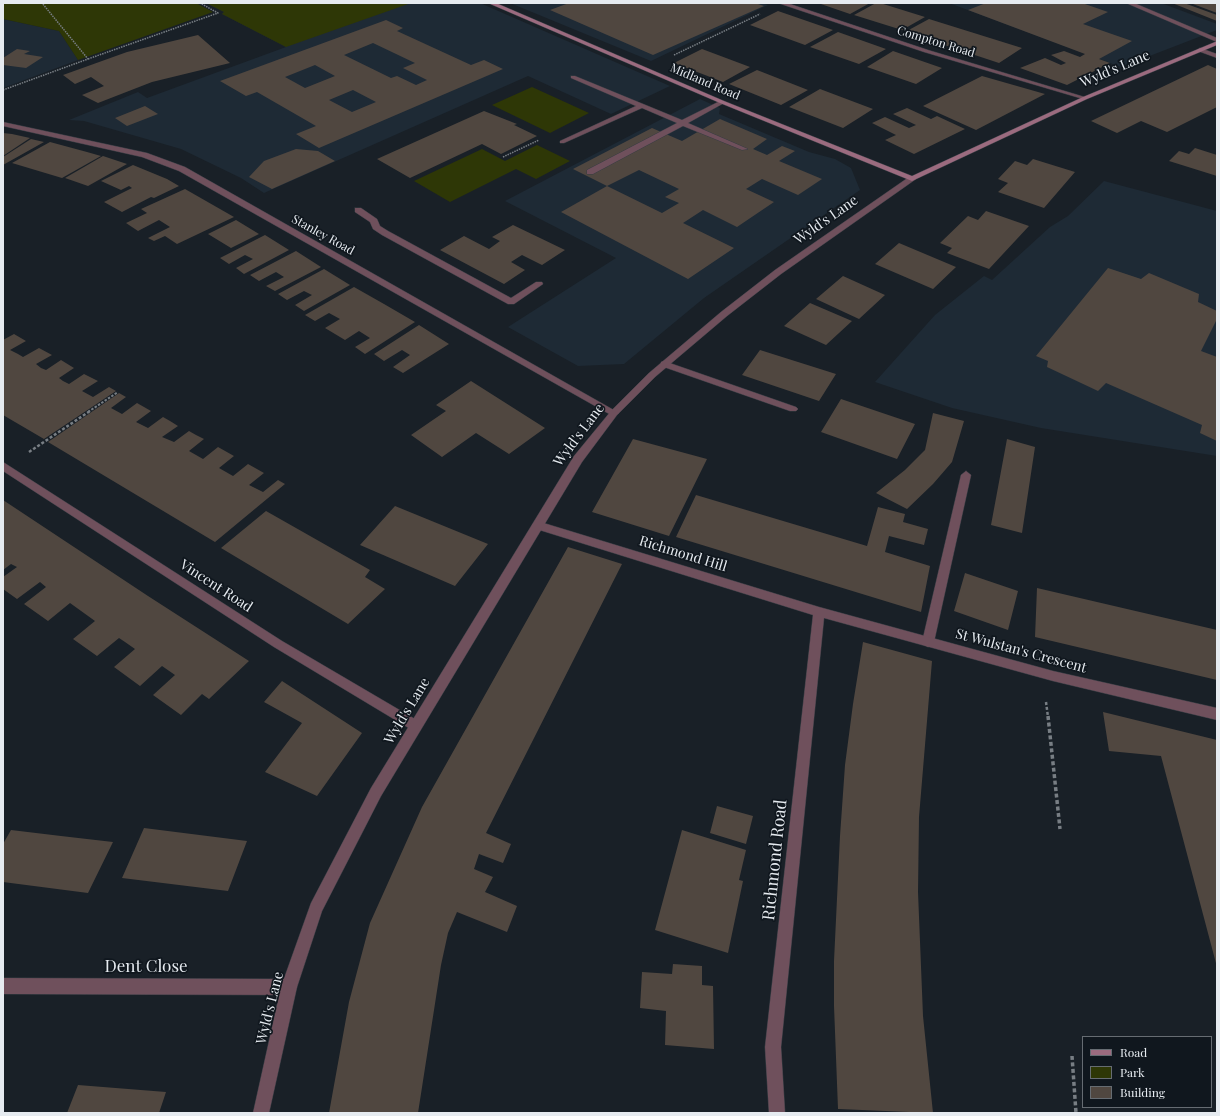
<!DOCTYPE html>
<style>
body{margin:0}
#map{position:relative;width:1220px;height:1116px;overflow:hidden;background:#192027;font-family:"Playfair Display",serif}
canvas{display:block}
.frame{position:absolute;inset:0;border:4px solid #e6ebf0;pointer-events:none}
.legend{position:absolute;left:1082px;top:1036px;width:130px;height:72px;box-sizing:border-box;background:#10171e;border:1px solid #666c72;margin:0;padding:5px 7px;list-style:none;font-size:12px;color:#e6ebf0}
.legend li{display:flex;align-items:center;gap:8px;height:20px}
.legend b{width:20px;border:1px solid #666c72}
</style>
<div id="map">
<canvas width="1220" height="1116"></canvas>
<div class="frame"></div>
<ul class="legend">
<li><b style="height:5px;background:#9b6b7f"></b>Road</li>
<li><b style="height:11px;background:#2e3706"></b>Park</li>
<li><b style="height:11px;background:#504740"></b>Building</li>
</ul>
</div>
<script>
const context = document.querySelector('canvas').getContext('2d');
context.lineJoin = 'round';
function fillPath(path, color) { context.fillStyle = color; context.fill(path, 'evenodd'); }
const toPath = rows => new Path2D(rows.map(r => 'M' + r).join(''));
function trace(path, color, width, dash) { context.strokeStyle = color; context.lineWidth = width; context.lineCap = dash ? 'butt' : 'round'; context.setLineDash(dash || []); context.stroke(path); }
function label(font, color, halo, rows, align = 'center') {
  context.font = font + ' "Playfair Display",serif'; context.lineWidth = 3.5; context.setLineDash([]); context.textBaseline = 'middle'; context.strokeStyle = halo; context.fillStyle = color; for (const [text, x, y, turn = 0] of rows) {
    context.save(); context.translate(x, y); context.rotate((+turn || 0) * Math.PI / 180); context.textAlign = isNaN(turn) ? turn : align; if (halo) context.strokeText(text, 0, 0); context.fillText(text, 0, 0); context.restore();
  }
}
fillPath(toPath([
 [206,3,480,3,670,86,611,114,528,76,264,193,241,178,181,149,84,121,69,120,138,92,147,98,286,47,222,14,224,12],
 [510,3,760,3,768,5,651,61],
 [949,3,1161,3,1217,24,1217,30,1121,67],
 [3,19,59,31,78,60,3,88],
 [700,99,720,108,719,114,809,152,835,159,851,168,860,190,704,298,624,364,578,366,508,327,616,258,505,201],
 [1104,181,1217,211,1217,456,1041,428,952,408,875,382,935,315,984,276,992,280,1050,227,1068,216]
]), '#1e2a35');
fillPath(toPath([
 [3,3,196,3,213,12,78,60,59,31,3,19],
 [206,3,411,3,286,47,222,14,224,12],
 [532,87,589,113,550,133,492,105],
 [537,145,570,161,536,179,516,169,450,202,414,181,482,149,505,161]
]), '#2e3706');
fillPath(toPath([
 [569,3,755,3,764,6,653,55,550,10],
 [818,3,870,3,850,14],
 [876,3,880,3,925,17,902,30,854,15],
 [986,3,1082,3,1108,12,1083,24,1132,41,1099,59,1110,63,1067,85,1020,68,1045,58,1061,65,1066,63,1051,55,1064,51,1080,57,1085,54,968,10],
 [1172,3,1184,3,1217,15,1217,21],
 [1195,3,1217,3,1217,13,1193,4],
 [778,11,833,30,805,45,750,25],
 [929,19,1022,48,999,63,905,32],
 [386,20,403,28,397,31,471,65,484,60,503,69,319,148,296,134,316,126,257,92,246,96,220,81],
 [373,43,415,63,403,68,427,80,416,85,397,76,391,78,344,55],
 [315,65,335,76,305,88,285,77],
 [353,90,376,102,352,112,329,100],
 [838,32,886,49,859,64,810,47],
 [198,35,230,63,152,82,98,103,82,95,104,86,91,77,75,84,63,75,127,52],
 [17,49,30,51,24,54,43,57,26,68,3,65,3,58],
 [702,49,750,67,723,82,674,63],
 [893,51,942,68,916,84,867,67],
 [1208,65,1217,69,1217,107,1167,132,1141,121,1117,133,1091,121],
 [757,70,808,90,781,105,729,84],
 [982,76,1045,94,976,130,923,106],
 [820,89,873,109,843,128,789,107],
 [145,106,158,114,127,126,115,118],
 [907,108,931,119,937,116,965,129,914,154,885,140,896,135,872,123,885,117,909,128,916,125,893,114],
 [484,111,517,124,514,125,537,136,501,154,482,144,410,178,377,159],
 [720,119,767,139,753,149,767,155,782,146,795,151,779,161,822,179,798,195,762,179,746,189,774,202,737,227,703,210,683,223,734,248,688,279,561,212,607,186,662,213,679,203,665,197,679,189,639,170,607,186,573,169,652,128,682,141],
 [3,133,12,134,30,138,3,156],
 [31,139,44,142,3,165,3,157],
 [50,142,87,152,101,156,62,178,12,163],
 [1195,148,1217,155,1217,176,1169,161,1179,151,1189,154],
 [296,149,318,151,335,161,272,189,249,177,264,161],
 [103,156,127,164,88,186,65,178],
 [1033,159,1075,172,1044,208,998,192,1008,183,998,179,1015,161,1027,165],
 [133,165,167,179,179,186,154,198,151,197,122,212,104,202,132,188,129,186,121,190,101,181],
 [185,189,234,217,177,244,165,236,154,241,148,238,170,227,159,220,138,231,126,223,147,213,141,209],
 [986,211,1029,226,989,269,947,253,952,248,940,243,968,216,978,220],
 [236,220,259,234,231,248,208,234],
 [513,225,565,250,542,265,522,255,511,262,525,270,504,284,440,250,464,236,489,249,500,241,492,237],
 [265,235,289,250,244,274,236,268,253,259,245,255,229,264,220,258],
 [899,243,956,267,933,289,875,264],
 [296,251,321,267,275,291,266,286,284,277,276,272,259,281,250,275],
 [1108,268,1141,279,1149,273,1199,294,1198,302,1217,311,1217,319,1201,351,1217,357,1217,441,1200,433,1202,425,1106,383,1098,391,1047,367,1048,361,1036,356],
 [324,269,350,285,304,311,295,305,312,295,304,291,287,300,278,294],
 [843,276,885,295,859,319,816,299],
 [354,287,384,304,415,322,365,354,355,347,370,338,359,331,345,340,325,328,340,319,329,313,315,321,305,315],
 [810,303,852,321,826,345,784,326],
 [419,325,449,344,403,373,393,367,410,355,402,350,384,361,374,354],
 [14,334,26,341,10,350,18,354,23,357,39,348,52,355,36,364,41,368,46,370,61,360,74,368,59,378,63,381,69,384,84,374,98,381,82,391,93,397,109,387,116,391,44,439,3,415,3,340],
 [760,350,836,374,819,401,742,375],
 [471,381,545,428,509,454,476,433,442,457,411,435,446,411,436,405],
 [119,393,126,397,111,408,122,414,137,403,151,411,136,422,148,428,163,417,170,421,178,426,162,437,174,442,189,431,196,435,204,439,189,451,203,459,218,447,234,456,219,468,233,476,248,464,264,473,249,485,263,492,278,480,285,484,215,542,48,442],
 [841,399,915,424,897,459,821,432],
 [933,413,964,421,952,462,933,484,907,509,876,493,905,470,925,450],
 [633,439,707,459,669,536,592,512],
 [1007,439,1035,447,1022,533,991,525],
 [696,495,867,546,878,507,905,514,903,522,928,529,924,545,889,536,885,552,930,566,921,612,676,537],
 [3,500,148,596,249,661,209,699,202,694,181,715,153,695,175,675,162,666,140,686,114,667,135,649,125,642,119,638,97,656,73,639,95,621,70,603,48,621,24,604,46,587,40,582,17,599,3,589,3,577,17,567,11,564,3,570],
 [395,506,488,544,455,586,360,545],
 [266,511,370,570,365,577,385,589,348,624,221,548],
 [568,547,622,564,486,833,511,844,503,863,479,854,474,869,493,877,485,892,517,906,507,932,457,912,448,933,441,965,418,1113,329,1113,349,1002,370,923,422,807],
 [965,573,1018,591,1008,630,954,611],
 [1037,588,1217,630,1217,680,1035,637],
 [863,642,932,661,919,817,918,892,923,1016,933,1113,838,1109,834,1006,834,961,840,836,845,765,853,704],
 [282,681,362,733,317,796,265,772,302,723,264,702],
 [1103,712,1217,740,1217,967,1161,756,1109,751],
 [717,806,753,816,746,844,710,833],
 [144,828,247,841,228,891,122,878],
 [11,830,61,836,113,842,88,893,3,882,3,844],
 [682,830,746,850,739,880,743,881,728,953,655,930],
 [673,964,702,966,702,985,713,986,714,1049,665,1045,666,1011,640,1008,642,972,672,974],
 [78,1085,166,1092,159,1113,67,1113]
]), '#504740');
const service = toPath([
 [571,76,575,76,682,120,720,101,724,101,724,103,688,123,748,149,742,150,683,126,593,174,587,174,587,170,677,123,642,108,564,143,560,143,560,141,636,106,571,78,571,76],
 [355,208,361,208,377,219,380,226,388,231,511,298,536,282,542,282,543,284,514,304,508,304,382,235,373,229,370,222,355,212,355,208],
 [664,361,796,407,798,409,796,411,790,411,661,366,661,362,664,361],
 [966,471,971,475,934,642,932,645,928,647,924,645,922,642,961,475,966,471]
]);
const minor = toPath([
 [778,3,787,3,928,50,1088,98,1083,99,924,52,778,3],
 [1126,3,1134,3,1217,38,1217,42,1126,3],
 [1200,48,1217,54,1217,58,1198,51,1197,50,1200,48],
 [3,122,147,153,185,167,619,413,614,416,611,415,179,171,142,157,3,126,3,122],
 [3,462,282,641,420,722,422,726,420,730,416,732,412,730,274,647,3,471,3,462],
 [537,521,819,607,1053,671,1217,708,1217,720,1053,681,824,618,781,1047,785,1113,769,1113,765,1047,813,615,533,528,532,525,537,521],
 [3,978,289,979,294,982,297,987,294,992,289,995,3,994,3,978]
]);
const tertiary = toPath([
 [909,177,916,179,781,274,727,316,655,377,617,415,582,462,381,796,322,911,297,987,269,1113,253,1113,281,987,311,903,371,788,574,456,611,411,649,373,721,312,775,270,909,177]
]);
const secondary = toPath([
 [488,3,496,3,724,101,912,176,1083,97,1215,42,1217,41,1217,45,1087,99,912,181,720,103,488,3]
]);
trace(service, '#363c43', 1);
trace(minor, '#363c43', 1);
trace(tertiary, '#363c43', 1);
trace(secondary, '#363c43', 1);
trace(toPath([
 [674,55,760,14],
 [88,59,218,13,200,3],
 [3,90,88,59,42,3],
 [503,157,539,140]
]), '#787e84', 1.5, [1.5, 1]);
trace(toPath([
 [88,412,118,392]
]), '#787e84', 2, [2.5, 1.5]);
trace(toPath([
 [29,452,90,411],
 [1046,702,1048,717]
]), '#787e84', 2.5, [3, 2]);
trace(toPath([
 [1048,716,1060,829],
 [1072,1056,1076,1113]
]), '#787e84', 3.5, [4, 2.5]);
fillPath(service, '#6f505c');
fillPath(minor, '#6f505c');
fillPath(tertiary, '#6f505c');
fillPath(secondary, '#9b6b7f');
label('12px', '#e6ebf0', '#10171e', [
 ["Compton Road",936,42,17],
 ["Midland Road",705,82,23],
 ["Stanley Road",323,235,29]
]);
label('14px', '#e6ebf0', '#10171e', [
 ["Wyld's Lane",1115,69,-23],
 ["Wyld's Lane",826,220,-35],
 ["Wyld's Lane",579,435,-53],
 ["Richmond Hill",683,554,17],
 ["Vincent Road",216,586,33],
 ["St Wulstan's Crescent",1021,651,15],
 ["Wyld's Lane",407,711,-59],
 ["Wyld's Lane",270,1008,-76]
]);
label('17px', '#e6ebf0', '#10171e', [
 ["Richmond Road",775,860,-84],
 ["Dent Close",146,967]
]);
</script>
